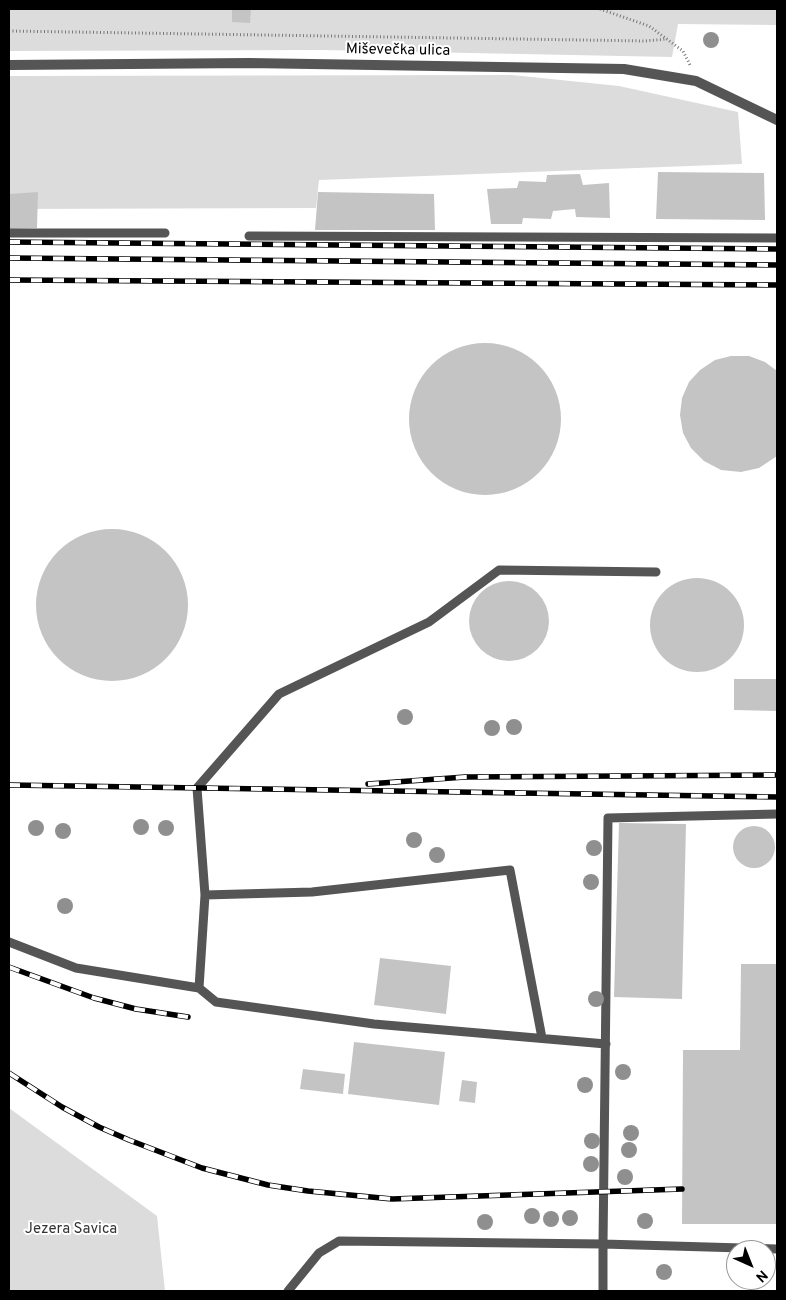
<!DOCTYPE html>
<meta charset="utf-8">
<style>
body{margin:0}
#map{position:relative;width:786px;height:1300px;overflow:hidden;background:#fff;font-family:Overpass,sans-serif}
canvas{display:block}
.frame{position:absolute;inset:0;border:10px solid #000;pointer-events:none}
.north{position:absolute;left:726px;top:1240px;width:50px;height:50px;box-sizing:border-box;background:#fff;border:1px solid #999;border-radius:50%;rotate:136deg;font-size:14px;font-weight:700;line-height:20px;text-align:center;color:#000}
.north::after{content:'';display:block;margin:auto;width:18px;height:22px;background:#000;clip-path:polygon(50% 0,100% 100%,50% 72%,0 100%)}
</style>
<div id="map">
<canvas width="786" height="1300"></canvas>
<div class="frame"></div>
<div class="north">N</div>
</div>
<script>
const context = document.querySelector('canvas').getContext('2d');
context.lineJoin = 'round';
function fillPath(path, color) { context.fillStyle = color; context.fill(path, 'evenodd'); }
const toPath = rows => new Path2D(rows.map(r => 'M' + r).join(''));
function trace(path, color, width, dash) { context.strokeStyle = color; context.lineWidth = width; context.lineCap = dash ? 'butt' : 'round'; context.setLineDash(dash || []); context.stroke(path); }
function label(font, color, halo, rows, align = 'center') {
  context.font = font + ' Overpass,sans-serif'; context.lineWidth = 4; context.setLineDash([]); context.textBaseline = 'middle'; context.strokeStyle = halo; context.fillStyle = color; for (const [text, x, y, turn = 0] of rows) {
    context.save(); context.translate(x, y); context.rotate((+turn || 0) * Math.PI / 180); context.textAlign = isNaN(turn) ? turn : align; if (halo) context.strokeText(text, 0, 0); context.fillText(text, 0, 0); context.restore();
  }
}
fillPath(toPath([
 [9,9,777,9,777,25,678,24,672,57,321,50,9,51],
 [512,75,619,86,738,112,742,164,319,180,316,208,9,209,9,76],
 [9,1108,157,1216,165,1291,9,1291]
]), '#dcdcdc');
fillPath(toPath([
 [232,9,251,9,250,23,232,22],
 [658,172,764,173,765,220,656,219],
 [580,174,583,185,609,183,610,218,576,217,575,209,553,211,551,219,523,218,522,224,491,224,487,189,517,188,519,181,546,182,547,175],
 [38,192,37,228,9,229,9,194],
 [318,192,434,194,435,230,315,230],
 '409 419a76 76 0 1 1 152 0a76 76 0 1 1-152 0Z',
 [731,356,749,356,765,362,777,371,777,456,759,468,741,472,721,470,704,461,691,448,683,433,680,415,682,398,689,382,700,370,715,360],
 '36 605a76 76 0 1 1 152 0a76 76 0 1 1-152 0Z',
 '650 625a47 47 0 1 1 94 0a47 47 0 1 1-94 0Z',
 '469 621a40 40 0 1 1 80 0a40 40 0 1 1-80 0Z',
 [734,679,777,679,777,711,734,710],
 [619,823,686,824,682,999,614,997],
 '733 847a21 21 0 1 1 42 0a21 21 0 1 1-42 0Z',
 [380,958,451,966,446,1014,374,1005],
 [741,964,777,964,777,1224,682,1224,683,1050,740,1050],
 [354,1042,445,1052,439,1105,348,1094],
 [303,1069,345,1074,343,1094,300,1089],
 [462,1080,477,1082,475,1103,459,1101]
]), '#c4c4c4');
trace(toPath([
 [600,9,649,26,683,51,690,65],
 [9,31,645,41,667,39]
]), '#777', 3, [1, 2.5]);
trace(toPath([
 [9,233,165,233],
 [249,236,777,238],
 [777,814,608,818,603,1244,777,1249],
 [205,895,312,892,510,870,542,1038],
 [9,942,76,968,199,988,216,1002,374,1024,606,1044],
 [199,988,205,895,197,788,279,694,429,622,499,570,656,572],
 [288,1291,319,1253,339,1241,603,1244,603,1291]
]), '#555', 9);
trace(toPath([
 [9,65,249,63,624,69,696,81,777,120]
]), '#555', 10);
const rail = toPath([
 [9,242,777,249],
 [9,258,777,265],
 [9,280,777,285],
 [368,784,465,777,777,775],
 [9,785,777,797],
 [9,967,94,998,136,1009,188,1017],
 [9,1073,62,1107,99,1127,129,1140,202,1168,268,1185,308,1191,392,1199,682,1189]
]);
trace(rail, '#000', 5.5);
trace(rail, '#fff', 4, [11]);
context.fillStyle = '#8f8f8f';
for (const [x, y] of [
 [711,40],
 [405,717],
 [514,727],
 [492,728],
 [141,827],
 [36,828],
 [166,828],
 [63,831],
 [414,840],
 [594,848],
 [437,855],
 [591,882],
 [65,906],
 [596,999],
 [623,1072],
 [585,1085],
 [631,1133],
 [592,1141],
 [629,1150],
 [591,1164],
 [625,1177],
 [532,1216],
 [570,1218],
 [551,1219],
 [645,1221],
 [485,1222],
 [664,1272]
]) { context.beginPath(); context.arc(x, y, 8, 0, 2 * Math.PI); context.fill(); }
label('15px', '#000', '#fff', [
 ["Miševečka ulica",398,51,1]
]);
label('15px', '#333', '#fff', [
 ["Jezera Savica",71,1230]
]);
</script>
